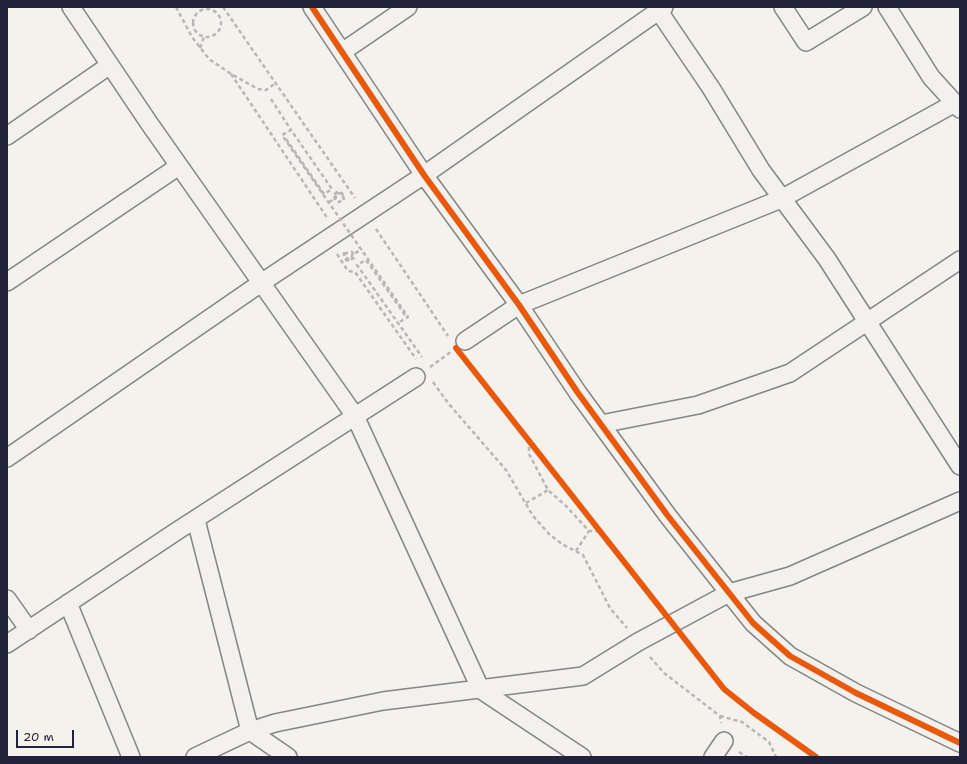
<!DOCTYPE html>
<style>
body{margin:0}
#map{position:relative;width:967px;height:764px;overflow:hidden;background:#f4f2ec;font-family:"Shantell Sans",sans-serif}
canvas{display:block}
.frame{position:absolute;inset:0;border:8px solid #22223b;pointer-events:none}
.scale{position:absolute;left:16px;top:730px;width:58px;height:18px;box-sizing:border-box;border:2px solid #22223b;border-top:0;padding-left:5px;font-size:12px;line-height:14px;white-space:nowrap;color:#22223b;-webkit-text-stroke:3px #f7f3e8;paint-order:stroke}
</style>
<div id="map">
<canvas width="967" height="764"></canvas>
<div class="frame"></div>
<div class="scale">20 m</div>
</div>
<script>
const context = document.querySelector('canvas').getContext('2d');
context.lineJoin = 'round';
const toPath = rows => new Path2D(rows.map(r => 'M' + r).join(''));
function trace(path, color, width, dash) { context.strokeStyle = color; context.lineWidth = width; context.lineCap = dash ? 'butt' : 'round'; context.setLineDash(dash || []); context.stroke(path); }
const street = toPath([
 [71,7,149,123,355,416,481,690,582,757],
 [312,7,424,175,519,305,578,393,668,516,753,623,790,656,856,693,960,743],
 [656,7,711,88,761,170,827,259,960,466],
 [783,7,806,42,863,7],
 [887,7,931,77,960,109],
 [342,52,408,7],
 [7,136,110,65],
 [7,282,179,166],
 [465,341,519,305,781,199,955,103],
 [601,424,698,405,790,373,960,260],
 [7,458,261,283,424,175,664,7],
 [196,520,250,731,288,757],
 [7,599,29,630],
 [68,603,131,757],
 [7,644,177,531,416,377],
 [195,757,250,731,275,723,383,701,583,676,638,642,729,593,790,576,960,501],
 [713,757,724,741]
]);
trace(street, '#858486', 20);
trace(toPath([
 [176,7,192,37,209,59,231,74,258,89,266,90,276,83],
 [223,7,355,198],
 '193 23a14 14 0 1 1 28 0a14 14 0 1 1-28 0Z',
 [200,48,204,37],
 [231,74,328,219],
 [271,99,291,130],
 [329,202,336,198,335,194,338,193,342,194,344,199,339,202,336,201,333,195,337,192,342,193,344,200],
 [376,229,448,336],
 [344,252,344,256,346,260,349,261,354,258,354,256,352,252,346,253,345,256,349,260,352,258,352,255,362,249],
 [337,254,348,271,355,272,416,359],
 [405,315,366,260,357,265,422,357],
 [430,367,452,351],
 [433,382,448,403,506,470,533,516,549,534,562,544,583,555,610,608,627,628],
 [529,440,529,454,548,490,566,506,589,531,599,531],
 [526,503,548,490],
 [576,551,589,531],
 [650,657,664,673,720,716,721,723],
 [720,716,742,722,769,742,776,757],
 [739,752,747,757]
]), '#b8b6b6', 2.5, [4, 3]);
trace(street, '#f2f1ed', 17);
trace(toPath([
 [286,139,324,194,332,189,291,130,282,135,408,317,398,323]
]), '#b8b6b6', 2.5, [4, 3]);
trace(toPath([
 [312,7,424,175,519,305,578,393,668,516,753,623,790,656,856,693,960,743],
 [456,348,724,689,754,713,816,757]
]), '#e8590c', 6);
</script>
